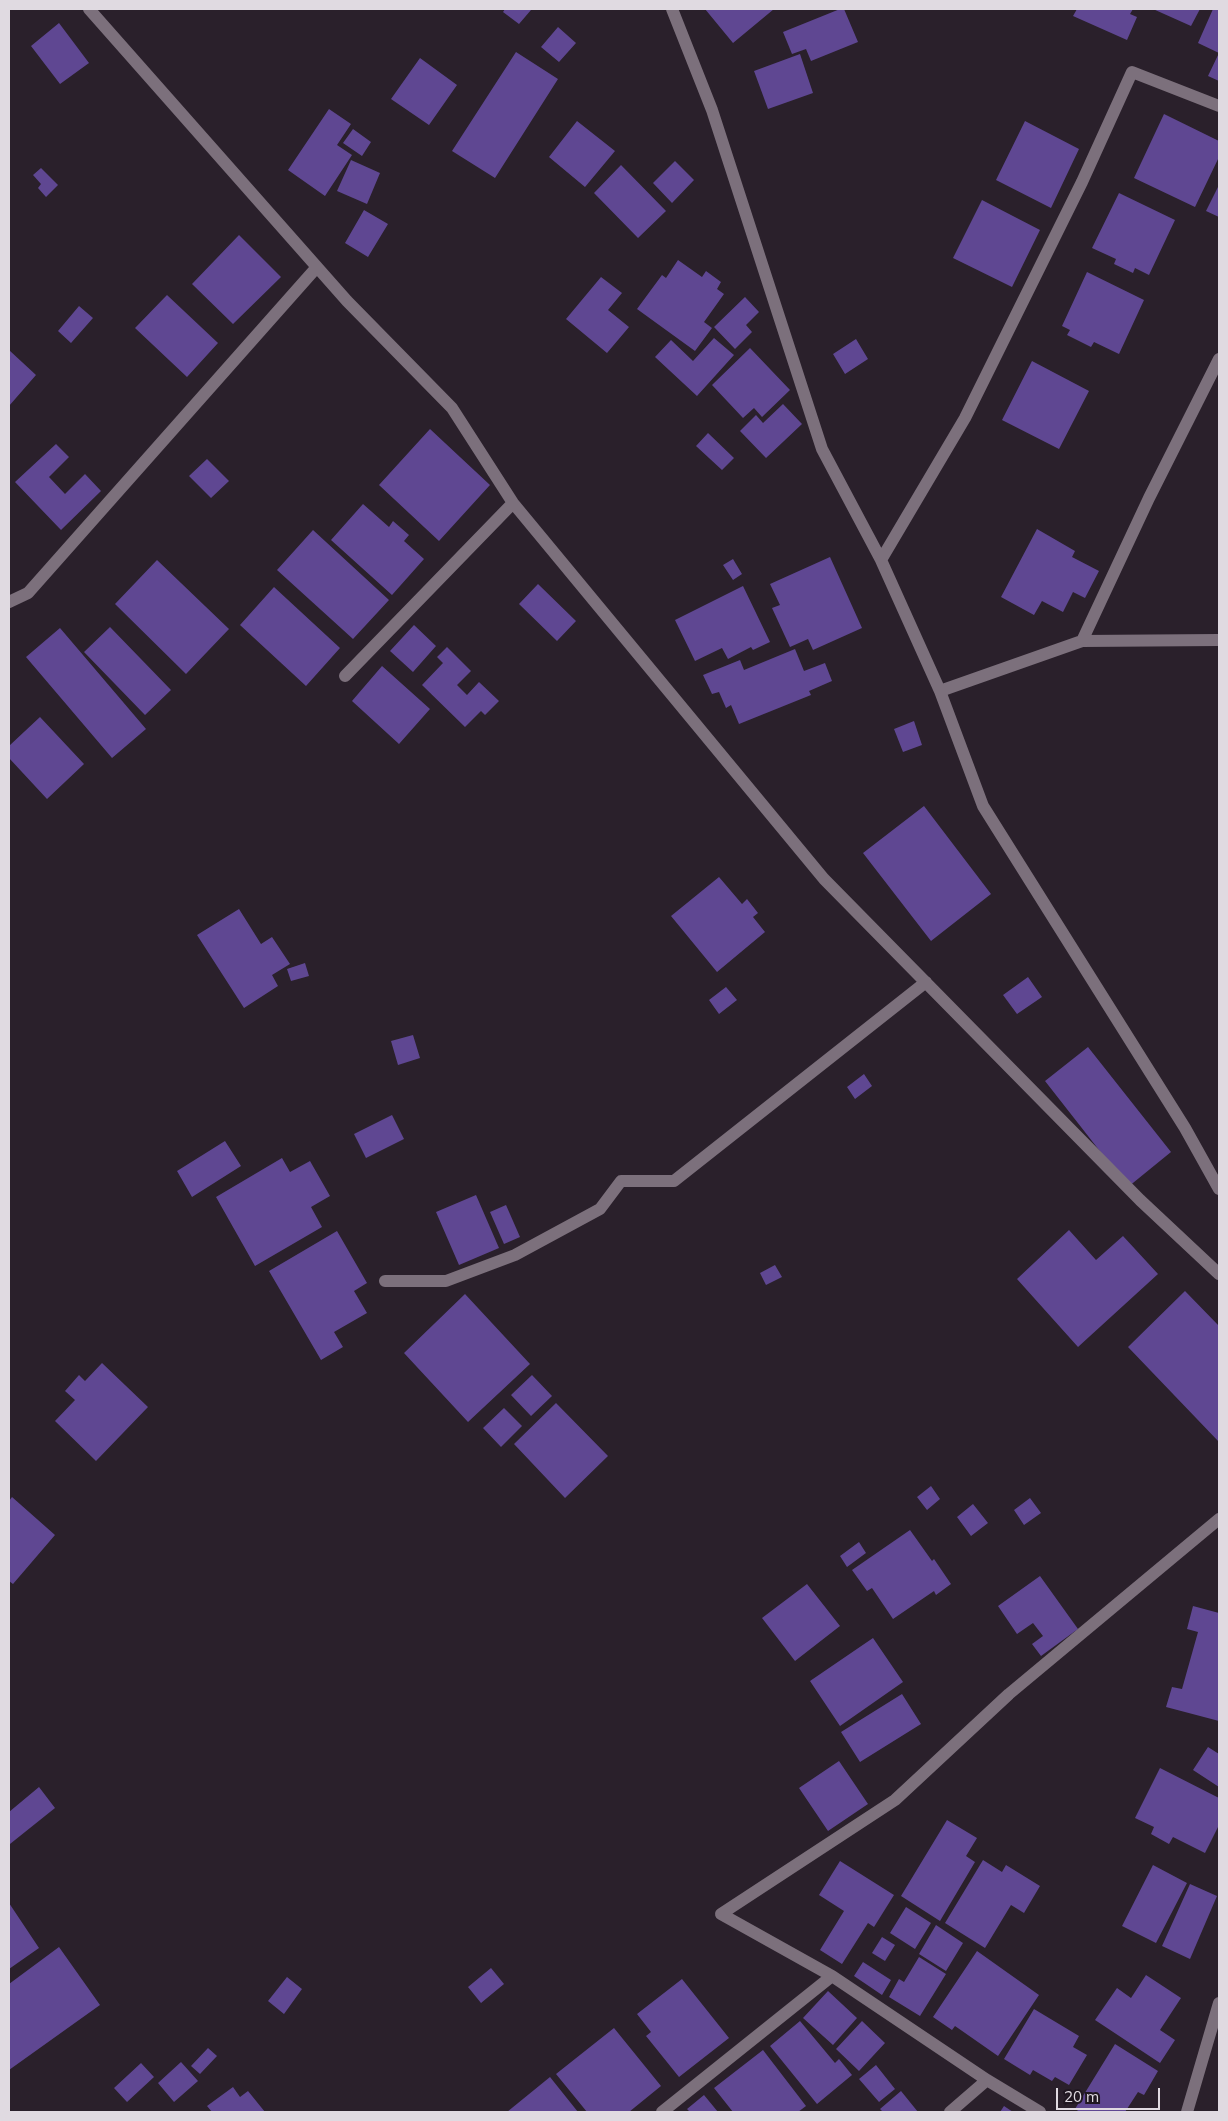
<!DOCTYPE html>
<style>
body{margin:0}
#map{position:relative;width:1228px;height:2121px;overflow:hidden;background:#2a202b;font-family:Mulish,sans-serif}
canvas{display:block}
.frame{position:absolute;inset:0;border:10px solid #e0dae1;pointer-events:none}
.scale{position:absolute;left:1056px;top:2088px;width:104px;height:22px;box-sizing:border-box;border:2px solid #e0dae1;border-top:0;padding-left:6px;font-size:15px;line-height:18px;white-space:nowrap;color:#e0dae1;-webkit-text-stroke:4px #201721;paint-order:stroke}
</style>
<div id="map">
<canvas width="1228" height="2121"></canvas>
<div class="frame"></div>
<div class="scale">20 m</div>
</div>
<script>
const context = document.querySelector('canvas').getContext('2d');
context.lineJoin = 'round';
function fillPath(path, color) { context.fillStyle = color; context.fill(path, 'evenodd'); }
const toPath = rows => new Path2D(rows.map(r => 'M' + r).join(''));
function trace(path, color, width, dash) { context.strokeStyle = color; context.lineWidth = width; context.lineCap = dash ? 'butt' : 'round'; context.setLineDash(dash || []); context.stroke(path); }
fillPath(toPath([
 [505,9,529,9,531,10,519,24,503,12],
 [705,9,774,9,733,43],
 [840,9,844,9,858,42,811,61,806,49,792,54,783,32],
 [1077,9,1133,9,1130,14,1137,17,1127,40,1073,16],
 [1153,9,1200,9,1191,26],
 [1213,9,1219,9,1219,81,1208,76,1219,53,1198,43],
 [59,23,89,63,60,84,31,46],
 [558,27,576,43,559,62,541,47],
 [516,52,558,79,495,178,452,151],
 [800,54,813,93,768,109,754,71],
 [420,58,457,85,429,125,391,99],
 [329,109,351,124,337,145,352,155,325,196,288,170],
 [1164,114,1219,141,1219,157,1195,207,1134,178],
 [577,121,615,151,585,187,549,157],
 [1025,121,1079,149,1051,208,996,180],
 [353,129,371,142,362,156,343,143],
 [351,160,380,173,367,204,337,191],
 [675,161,694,180,672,203,653,183],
 [621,165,666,211,638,238,594,193],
 [41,168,58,185,46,197,38,188,41,184,33,175],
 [1219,185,1219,217,1206,211],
 [1119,193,1175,220,1149,275,1135,268,1133,273,1114,264,1116,259,1092,248],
 [982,200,1040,230,1012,287,953,258],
 [364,210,388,224,368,257,345,243],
 [239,235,281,277,233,324,192,284],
 [678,260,702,277,706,271,721,282,717,289,724,294,704,322,712,328,695,351,637,309,662,275,666,278],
 [1087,272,1144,300,1119,354,1094,342,1091,347,1067,335,1070,330,1062,326],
 [601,277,622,293,608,310,629,327,607,353,566,319],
 [167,295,218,343,187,377,135,328],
 [745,297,759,312,746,325,752,332,735,349,714,327],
 [79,306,93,318,71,343,58,331],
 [714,338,734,355,697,396,655,357,671,340,693,361],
 [856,339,868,359,845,374,833,354],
 [750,348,790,390,762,417,754,408,743,418,712,385],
 [9,350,36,375,9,406],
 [1032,361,1089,391,1059,449,1002,420],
 [783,404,802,424,766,458,740,431,756,415,763,423],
 [430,429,490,485,439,541,379,485],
 [708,433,734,458,722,470,696,446],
 [56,444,69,457,49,477,65,494,85,474,101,491,61,530,15,482],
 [207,459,229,481,211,498,189,476],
 [363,504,389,527,393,521,409,535,404,541,424,559,392,595,331,540],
 [1037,529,1075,551,1072,557,1099,571,1085,598,1073,592,1063,612,1042,601,1034,615,1001,597],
 [313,530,389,600,353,639,277,570],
 [830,557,862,628,813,650,808,639,790,647,772,608,780,605,770,584],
 [733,559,742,574,733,580,723,565],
 [157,560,229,629,186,674,115,604],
 [538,584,576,621,557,641,519,604],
 [743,586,770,642,753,650,751,647,728,659,722,648,695,661,675,620],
 [274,587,340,648,306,686,240,625],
 [414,625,436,646,413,672,390,651],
 [110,627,171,690,145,715,84,652],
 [60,628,146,729,112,758,26,657],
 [447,647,471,671,457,685,467,695,479,682,499,701,485,715,481,711,465,727,422,685,443,663,437,657],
 [795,649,804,671,825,663,832,681,809,691,811,695,739,724,731,705,726,708,719,692,712,694,703,675,740,660,744,670],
 [382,666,430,709,399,744,352,701],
 [40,717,84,764,47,799,9,758,9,746],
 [914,721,922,745,903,752,894,729],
 [924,806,991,894,931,941,863,853],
 [719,877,742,904,747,899,758,913,753,917,765,932,717,972,671,916],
 [239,909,261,944,272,937,290,964,272,975,278,986,244,1008,197,935],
 [305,963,309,976,291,981,287,969],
 [1028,977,1042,997,1017,1014,1003,995],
 [726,987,737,1000,719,1014,709,1000],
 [413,1035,420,1058,398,1065,391,1041],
 [1088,1047,1171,1152,1128,1187,1045,1081],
 [864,1074,872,1086,855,1099,847,1087],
 [392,1115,404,1139,366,1158,354,1134],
 [225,1141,241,1166,192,1197,177,1171],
 [282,1158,290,1172,310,1161,330,1196,311,1207,322,1227,255,1266,216,1197],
 [476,1195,499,1248,459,1265,436,1212],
 [506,1205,520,1237,504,1244,490,1212],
 [1069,1230,1096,1260,1123,1236,1158,1274,1078,1347,1017,1279],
 [337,1231,367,1283,354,1291,367,1313,334,1332,343,1347,321,1360,269,1271],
 [775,1265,782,1277,766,1285,760,1273],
 [1185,1291,1219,1326,1219,1442,1128,1347],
 [465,1294,530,1364,468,1422,404,1353],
 [102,1363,148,1407,96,1461,55,1421,75,1400,65,1391,79,1375,85,1381],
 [532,1375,552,1396,531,1416,511,1395],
 [556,1403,608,1456,565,1498,514,1444],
 [504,1408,522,1426,501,1447,483,1428],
 [931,1486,940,1499,927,1510,917,1497],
 [12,1497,55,1535,13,1584,9,1581,9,1501],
 [1030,1498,1041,1513,1024,1525,1014,1510],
 [973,1504,988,1523,971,1536,957,1517],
 [910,1530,932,1561,934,1559,951,1584,936,1595,934,1591,893,1619,872,1588,867,1591,852,1570],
 [859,1542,866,1553,847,1567,840,1556],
 [1040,1576,1078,1629,1041,1656,1032,1644,1043,1636,1033,1623,1017,1634,998,1606],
 [807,1584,840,1626,795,1661,762,1618],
 [1193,1606,1219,1613,1219,1721,1166,1707,1172,1687,1182,1689,1198,1632,1187,1629],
 [873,1638,903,1682,840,1726,810,1681],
 [902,1694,921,1724,860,1762,841,1732],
 [1208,1747,1219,1754,1219,1787,1193,1770],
 [839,1761,868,1804,828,1831,799,1788],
 [1160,1768,1219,1798,1219,1825,1205,1853,1173,1837,1169,1844,1151,1834,1154,1827,1135,1818],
 [39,1787,55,1808,10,1844,9,1812],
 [947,1820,977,1838,966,1856,975,1862,940,1921,901,1896],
 [983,1860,1002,1872,1006,1865,1040,1886,1024,1913,1011,1905,985,1948,945,1923],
 [840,1861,894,1895,874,1927,868,1923,842,1964,820,1950,844,1911,819,1895],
 [1153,1865,1187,1883,1156,1943,1122,1926],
 [1190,1884,1217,1896,1190,1959,1162,1946],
 [9,1903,39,1948,9,1969],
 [906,1907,931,1923,915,1949,890,1933],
 [936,1925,963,1943,946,1971,919,1954],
 [882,1937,895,1945,885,1961,872,1953],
 [59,1947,100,2005,9,2070,9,1984],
 [977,1951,1039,1995,998,2056,955,2026,952,2030,933,2017],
 [919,1957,946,1974,920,2016,889,1997,899,1979,904,1982],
 [863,1962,891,1980,882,1995,854,1976],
 [491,1968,504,1984,481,2003,468,1987],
 [1146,1975,1181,1998,1160,2030,1175,2040,1160,2063,1095,2020,1117,1988,1131,1998],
 [287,1977,302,1989,284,2014,268,2001],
 [682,1979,729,2038,679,2077,646,2036,651,2032,637,2014],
 [828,1991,857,2018,833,2045,803,2018],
 [1034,2009,1079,2036,1073,2047,1087,2055,1069,2085,1055,2077,1052,2081,1033,2070,1030,2075,1004,2059],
 [800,2021,835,2063,839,2059,852,2075,817,2104,770,2046],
 [862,2021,885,2043,859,2071,836,2049],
 [614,2028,661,2086,629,2112,587,2112,556,2074],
 [1115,2044,1158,2071,1144,2095,1138,2092,1125,2112,1080,2112,1075,2109],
 [208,2048,217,2056,200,2074,191,2066],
 [763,2050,806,2106,798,2112,733,2112,714,2088],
 [181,2062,198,2081,174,2102,158,2083],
 [141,2063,154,2077,127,2102,114,2088],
 [876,2065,895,2089,879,2102,859,2079],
 [550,2077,578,2112,507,2112],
 [233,2087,240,2097,248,2091,265,2112,212,2112,207,2106],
 [901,2091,918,2112,883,2112,880,2109],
 [704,2095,718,2112,690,2112,687,2109],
 [1004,2106,1013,2112,1000,2112]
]), '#5f4792');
trace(toPath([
 [89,9,347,301,452,408,513,503,824,879,1140,1200,1219,1274],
 [672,9,712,110,822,449,881,560,940,691,983,806,1185,1128,1219,1189],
 [881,560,965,418,1082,182,1132,72,1219,106],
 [9,602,28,593,317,267],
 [1082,641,1149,498,1219,359],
 [345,676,513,503],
 [940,691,1082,641,1219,640],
 [385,1281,446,1281,515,1255,600,1209,621,1181,674,1181,926,982],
 [662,2112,832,1976],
 [950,2112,987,2080],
 [1040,2112,987,2080,832,1976,721,1914,895,1800,1009,1694,1219,1519],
 [1187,2112,1219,2003]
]), '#7c707c', 12);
</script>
